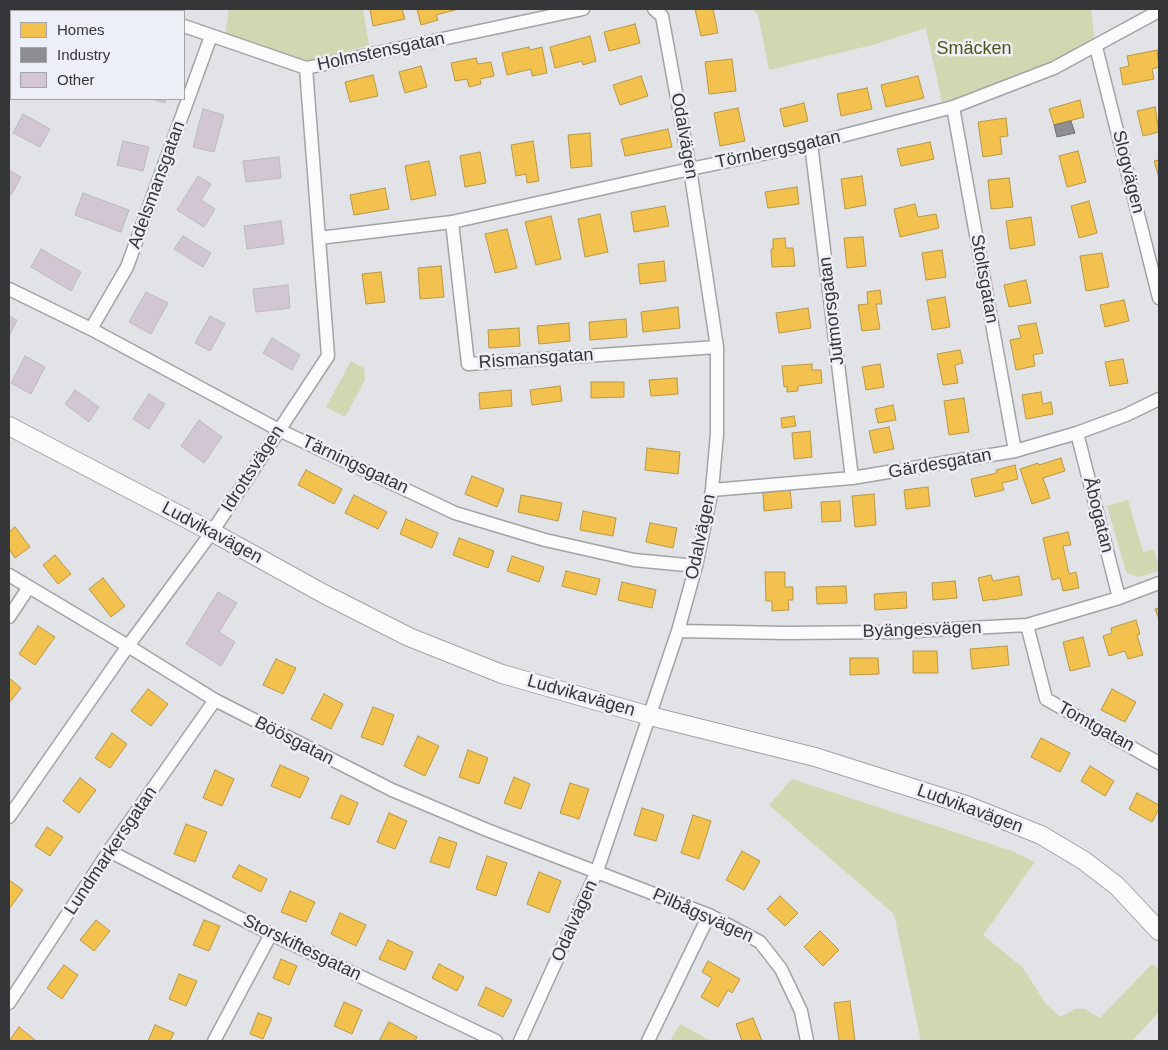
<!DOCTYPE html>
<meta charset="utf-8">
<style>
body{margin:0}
#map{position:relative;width:1168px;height:1050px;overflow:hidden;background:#e1e3e6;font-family:Arial,sans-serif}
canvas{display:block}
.frame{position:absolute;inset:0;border:10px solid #353638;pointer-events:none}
.legend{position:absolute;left:10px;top:10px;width:175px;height:90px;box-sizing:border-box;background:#eceff5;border:1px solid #a3a5a9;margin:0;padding:6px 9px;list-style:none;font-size:15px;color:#353638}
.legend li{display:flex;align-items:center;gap:10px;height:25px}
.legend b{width:25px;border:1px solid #a3a5a9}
</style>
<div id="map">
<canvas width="1168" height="1050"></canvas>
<div class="frame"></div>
<ul class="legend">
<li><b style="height:14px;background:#f2c14e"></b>Homes</li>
<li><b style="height:14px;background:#8d8d92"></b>Industry</li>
<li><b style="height:14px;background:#d2c6d2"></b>Other</li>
</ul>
</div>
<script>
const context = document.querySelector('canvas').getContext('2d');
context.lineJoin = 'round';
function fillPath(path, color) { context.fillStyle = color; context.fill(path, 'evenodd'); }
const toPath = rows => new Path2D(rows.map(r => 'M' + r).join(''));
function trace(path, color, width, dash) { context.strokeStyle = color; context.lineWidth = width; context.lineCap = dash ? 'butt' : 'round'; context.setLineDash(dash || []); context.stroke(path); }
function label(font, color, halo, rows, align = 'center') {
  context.font = font + ' Arial,sans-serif'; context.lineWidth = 5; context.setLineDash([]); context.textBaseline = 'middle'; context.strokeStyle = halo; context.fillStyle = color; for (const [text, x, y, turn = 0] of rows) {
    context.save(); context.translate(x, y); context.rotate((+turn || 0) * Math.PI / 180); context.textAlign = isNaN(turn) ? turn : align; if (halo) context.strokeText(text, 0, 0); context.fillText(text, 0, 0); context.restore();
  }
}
fillPath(toPath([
 [229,9,363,9,369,45,303,63,225,37],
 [751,9,1091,9,1095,44,971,95,942,102,926,28,876,44,769,70,758,14],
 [351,361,364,368,365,380,345,417,326,407],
 [1128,500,1143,552,1154,549,1159,567,1159,571,1138,577,1126,572,1107,506],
 [792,779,1012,851,1035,862,983,935,1023,968,1046,1004,1060,1017,1075,1009,1085,1009,1100,1018,1152,964,1159,970,1159,1012,1132,1041,921,1041,894,914,769,805],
 [680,1024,711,1041,670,1041]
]), '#cfd8b0');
const homes = toPath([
 [370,9,402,9,405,19,373,26,370,9],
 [417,9,459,9,436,15,438,20,421,25,417,9],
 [695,9,713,9,718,33,701,36,695,9],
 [635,24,640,43,609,51,604,32,635,24],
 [590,36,596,61,583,65,582,61,555,68,550,47,590,36],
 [529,47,530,50,542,47,547,73,532,76,531,69,507,75,502,53,529,47],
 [1157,50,1159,67,1152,69,1154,79,1123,85,1120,68,1129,66,1127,56,1157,50],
 [476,58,478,64,491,62,494,76,480,79,481,84,469,87,467,79,455,81,451,63,476,58],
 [732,59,736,91,709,94,705,62,732,59],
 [421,66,427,87,405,93,399,72,421,66],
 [373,75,378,96,350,102,345,82,373,75],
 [641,76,648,96,620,105,613,85,641,76],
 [918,76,924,98,886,107,881,85,918,76],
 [867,88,872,109,841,116,837,94,867,88],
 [1080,100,1084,117,1054,125,1049,109,1080,100],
 [804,103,808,121,784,127,780,109,804,103],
 [1155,107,1159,132,1143,136,1137,111,1155,107],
 [738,108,745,141,720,146,714,113,738,108],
 [1006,118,1008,136,1000,137,1002,154,983,157,978,122,1006,118],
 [668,129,672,147,625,156,621,139,668,129],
 [590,133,592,166,571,168,568,135,590,133],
 [533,141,539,181,527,183,526,174,516,176,511,145,533,141],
 [930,142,934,159,901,166,897,149,930,142],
 [1078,151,1086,182,1067,187,1059,156,1078,151],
 [480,152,486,183,465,187,460,156,480,152],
 [1159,160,1159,178,1154,161,1159,160],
 [429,161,436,195,411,200,405,166,429,161],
 [862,176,866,205,845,209,841,179,862,176],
 [1009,178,1013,207,991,209,988,180,1009,178],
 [797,187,799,204,768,208,765,192,797,187],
 [385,188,389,209,354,215,350,195,385,188],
 [1089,201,1097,233,1079,238,1071,206,1089,201],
 [915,204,918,217,936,214,939,228,900,237,894,209,915,204],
 [665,206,669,226,634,232,631,212,665,206],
 [600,214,608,252,585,257,578,219,600,214],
 [551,216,561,259,536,265,525,222,551,216],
 [1031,217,1035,245,1010,249,1006,221,1031,217],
 [507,229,517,268,495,273,485,234,507,229],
 [863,237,866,266,847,268,844,238,863,237],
 [785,238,786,248,793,248,795,266,772,267,771,249,773,249,773,239,785,238],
 [942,250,946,277,926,280,922,253,942,250],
 [1102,253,1109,287,1086,291,1080,256,1102,253],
 [664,261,666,281,640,284,638,264,664,261],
 [441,266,444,297,420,299,418,268,441,266],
 [381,272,385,302,366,304,362,274,381,272],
 [1026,280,1031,303,1009,307,1004,285,1026,280],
 [880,290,882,304,876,304,880,329,862,331,858,305,868,304,867,292,880,290],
 [945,297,950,327,932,330,927,300,945,297],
 [1124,300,1129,321,1105,327,1100,305,1124,300],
 [678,307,680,328,643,332,641,312,678,307],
 [808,308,811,328,779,333,776,313,808,308],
 [626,319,627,337,590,340,589,322,626,319],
 [569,323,570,341,539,344,537,326,569,323],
 [1036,323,1043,353,1033,355,1035,366,1016,370,1010,340,1021,338,1018,326,1036,323],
 [519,328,520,346,489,348,488,330,519,328],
 [960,350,963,363,955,365,958,383,943,385,937,354,960,350],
 [1123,359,1128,383,1110,386,1105,362,1123,359],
 [812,364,812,370,821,370,822,383,798,386,798,391,787,392,787,386,784,387,782,366,812,364],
 [880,364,884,387,866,390,862,367,880,364],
 [677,378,678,394,651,396,649,380,677,378],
 [591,382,624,382,624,397,591,398,591,382],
 [560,386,562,401,532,405,530,390,560,386],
 [511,390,512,406,480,409,479,393,511,390],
 [1041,392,1043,404,1051,402,1053,414,1026,419,1022,395,1041,392],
 [964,398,969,432,949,435,944,401,964,398],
 [893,405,896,420,878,423,875,409,893,405],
 [794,416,796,426,782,428,781,418,794,416],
 [889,427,894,449,874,453,869,431,889,427],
 [810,431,812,457,794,459,792,433,810,431],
 [647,448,680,452,678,474,645,470,647,448],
 [1061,458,1065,471,1043,478,1050,498,1032,504,1020,469,1038,463,1039,465,1061,458],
 [1015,465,1018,479,1002,483,1004,490,975,497,971,479,997,473,996,470,1015,465],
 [306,470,342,489,334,504,298,485,306,470],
 [472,476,504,489,497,507,465,494,472,476],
 [928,487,930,506,906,509,904,490,928,487],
 [790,490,792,508,764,511,763,493,790,490],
 [874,494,876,525,855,527,852,496,874,494],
 [354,495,387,512,378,529,345,513,354,495],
 [521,495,562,503,558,521,518,512,521,495],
 [840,501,841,521,822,522,821,502,840,501],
 [583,511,616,518,613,536,580,530,583,511],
 [406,519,438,533,432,548,400,534,406,519],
 [650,523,677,528,673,548,646,542,650,523],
 [15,527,30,547,15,558,9,549,9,532,15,527],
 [1068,532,1071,545,1063,546,1069,574,1076,572,1079,588,1063,591,1060,578,1052,580,1043,538,1068,532],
 [459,538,494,551,488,568,453,555,459,538],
 [55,555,71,574,58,584,43,565,55,555],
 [512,556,544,567,539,582,507,571,512,556],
 [566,571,600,579,596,595,562,586,566,571],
 [765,572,785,572,785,587,793,587,793,600,788,600,789,610,772,611,772,601,766,601,765,572],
 [991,575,993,581,1019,576,1022,595,993,600,993,599,983,601,978,578,991,575],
 [103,578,125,606,111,617,89,589,103,578],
 [955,581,957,598,933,600,932,583,955,581],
 [622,582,656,590,652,608,618,600,622,582],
 [846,586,847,603,817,604,816,587,846,586],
 [906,592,907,608,875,610,874,594,906,592],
 [1159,608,1159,619,1155,609,1159,608],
 [1136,620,1140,634,1137,635,1143,655,1128,659,1125,651,1109,656,1103,636,1112,633,1111,628,1136,620],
 [38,626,55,637,35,665,19,654,38,626],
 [1083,637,1090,666,1070,671,1063,642,1083,637],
 [1007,646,1009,665,972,669,970,649,1007,646],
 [913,651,937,651,938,673,913,673,913,651],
 [850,658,878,658,879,674,850,675,850,658],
 [276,659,296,668,283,694,263,685,276,659],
 [9,678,21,688,9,703,9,678],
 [148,689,168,704,151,726,131,711,148,689],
 [1112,689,1136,702,1125,722,1101,710,1112,689],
 [324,694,343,704,331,729,311,719,324,694],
 [373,707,394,715,383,745,361,737,373,707],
 [112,733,127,744,110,768,95,758,112,733],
 [418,736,439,746,425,776,404,766,418,736],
 [1041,738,1070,753,1060,772,1031,757,1041,738],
 [468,750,488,758,479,784,459,777,468,750],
 [280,765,309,778,300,798,271,786,280,765],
 [1090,766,1114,781,1105,796,1081,781,1090,766],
 [215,770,234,779,222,806,203,798,215,770],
 [514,777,530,784,521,809,504,803,514,777],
 [80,778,96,790,79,813,63,801,80,778],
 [570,783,589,789,579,819,560,813,570,783],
 [1137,793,1159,805,1159,809,1152,822,1129,809,1137,793],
 [341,795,358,803,349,825,331,818,341,795],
 [642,808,664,815,656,841,634,835,642,808],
 [389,813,407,821,395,849,377,842,389,813],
 [693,815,711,821,699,859,681,853,693,815],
 [186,824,207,832,195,862,174,854,186,824],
 [47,827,63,837,50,856,35,846,47,827],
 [439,837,457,843,449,868,430,862,439,837],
 [742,851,760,861,744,890,726,880,742,851],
 [487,856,507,863,496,896,476,889,487,856],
 [239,865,267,879,261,892,232,877,239,865],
 [539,872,561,881,549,913,527,904,539,872],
 [9,880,23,890,9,909,9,880],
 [290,891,315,902,306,922,281,912,290,891],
 [780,896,798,913,785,926,767,909,780,896],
 [340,913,366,925,356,946,331,934,340,913],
 [96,920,110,931,94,951,80,940,96,920],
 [204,920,220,926,209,951,193,945,204,920],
 [820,931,839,950,823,966,804,947,820,931],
 [388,940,413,952,405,970,379,959,388,940],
 [281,959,297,966,289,985,273,978,281,959],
 [708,961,740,979,732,993,728,990,718,1007,701,997,712,978,702,972,708,961],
 [439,964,464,977,457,991,432,978,439,964],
 [64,965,78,975,62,999,47,988,64,965],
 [179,974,197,981,186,1006,169,999,179,974],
 [486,987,512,1000,503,1017,478,1005,486,987],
 [850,1001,855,1041,839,1041,834,1003,850,1001],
 [344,1002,362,1010,352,1034,334,1026,344,1002],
 [258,1013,272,1018,263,1039,250,1034,258,1013],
 [753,1018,762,1041,742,1041,736,1024,753,1018],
 [389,1022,417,1037,415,1041,379,1041,389,1022],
 [155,1025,174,1033,170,1041,148,1041,155,1025],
 [19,1027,35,1040,34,1041,9,1041,19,1027]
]);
fillPath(homes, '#f2c14e');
trace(homes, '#b99747', 1);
const industry = toPath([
 [1071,121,1075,133,1057,137,1054,125,1071,121]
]);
fillPath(industry, '#8d8d92');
trace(industry, '#737377', 1);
const building = toPath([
 [9,9,20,9,19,11,11,11,11,27,9,26,9,9],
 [152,99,166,99,165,103,152,99],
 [203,109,224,115,214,152,193,147,203,109],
 [23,114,50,129,40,147,13,133,23,114],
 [123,141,149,147,143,171,117,165,123,141],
 [279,157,281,178,246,182,243,161,279,157],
 [9,170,21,177,11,195,9,193,9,170],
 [198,176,211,184,201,200,215,209,204,227,177,210,198,176],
 [83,193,129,210,121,232,75,215,83,193],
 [281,221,284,244,247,249,244,226,281,221],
 [183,236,211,253,203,267,174,249,183,236],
 [41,249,81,272,71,291,31,267,41,249],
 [288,285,290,308,256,312,253,289,288,285],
 [146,292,168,303,151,334,129,322,146,292],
 [9,316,17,320,9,336,9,316],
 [210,316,225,324,210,351,195,343,210,316],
 [272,338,300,355,292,370,263,353,272,338],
 [25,356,45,367,31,394,11,383,25,356],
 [75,390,99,407,89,422,65,404,75,390],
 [149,394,165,404,149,429,133,419,149,394],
 [199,420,222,437,204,463,181,446,199,420],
 [218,592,237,603,219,632,235,642,221,666,186,644,218,592]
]);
fillPath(building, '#d2c6d2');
trace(building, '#bababc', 1);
const street = toPath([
 [134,9,141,11],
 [48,11,49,9],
 [184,26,306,68,583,9],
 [1096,47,1159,298],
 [9,84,11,80],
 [953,107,1015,451],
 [811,144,852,478],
 [452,222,468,364,717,347],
 [319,238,452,222,690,169,811,144,953,107,1054,68,1159,11],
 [9,289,91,329,279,430,455,513,545,540,634,560,696,566],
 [91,329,127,267,211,36],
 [1077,433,1119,598],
 [712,490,852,478,1015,451,1077,433,1126,415,1159,399],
 [9,575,128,646,215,700,392,790,487,830,709,915,760,942,781,969,801,1011,807,1041],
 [9,617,29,587],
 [1027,625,1046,699,1159,763],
 [678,631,787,633,896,632,1027,625,1119,598,1159,583],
 [9,817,128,646,212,532,328,356,306,68],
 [109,851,271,934,496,1041],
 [9,1003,109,851,215,700],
 [214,1041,271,934],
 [520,1041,597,871,678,631,696,566,712,490,717,434,717,347,690,169,662,16,654,9],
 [648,1041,709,915]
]);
const secondary = toPath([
 [9,426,212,532,324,594,409,637,502,674,650,716,815,757,966,805,1041,835,1083,860,1117,886,1159,931]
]);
trace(street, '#a1a3a5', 15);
trace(secondary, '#a1a3a5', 20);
trace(street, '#fafbfb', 12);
trace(secondary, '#fafbfb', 18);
label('18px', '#4d561b', '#eceff5', [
 ["Smäcken",974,49]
]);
label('18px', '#353638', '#eceff5', [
 ["Holmstensgatan",381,52,-12],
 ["Odalvägen",684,136,80],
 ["Törnbergsgatan",778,150,-12],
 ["Slogvägen",1128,172,76],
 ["Adelsmansgatan",157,185,-70],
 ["Stoltsgatan",984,279,80],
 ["Jutmorsgatan",832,311,-97],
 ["Rismansgatan",536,359,-4],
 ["Gärdesgatan",940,464,-10],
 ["Tärningsgatan",355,465,25],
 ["Idrottsvägen",253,469,-57],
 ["Åbogatan",1098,515,76],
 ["Ludvikavägen",212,533,28],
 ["Odalvägen",701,537,-78],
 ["Byängesvägen",922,630,-2],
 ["Ludvikavägen",581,696,16],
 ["Tomtgatan",1096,727,29],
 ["Böösgatan",294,741,27],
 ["Ludvikavägen",970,809,20],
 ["Lundmarkersgatan",111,851,-56],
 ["Pilbågsvägen",703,916,24],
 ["Odalvägen",575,921,-66],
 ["Storskiftesgatan",302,948,26]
]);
</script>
